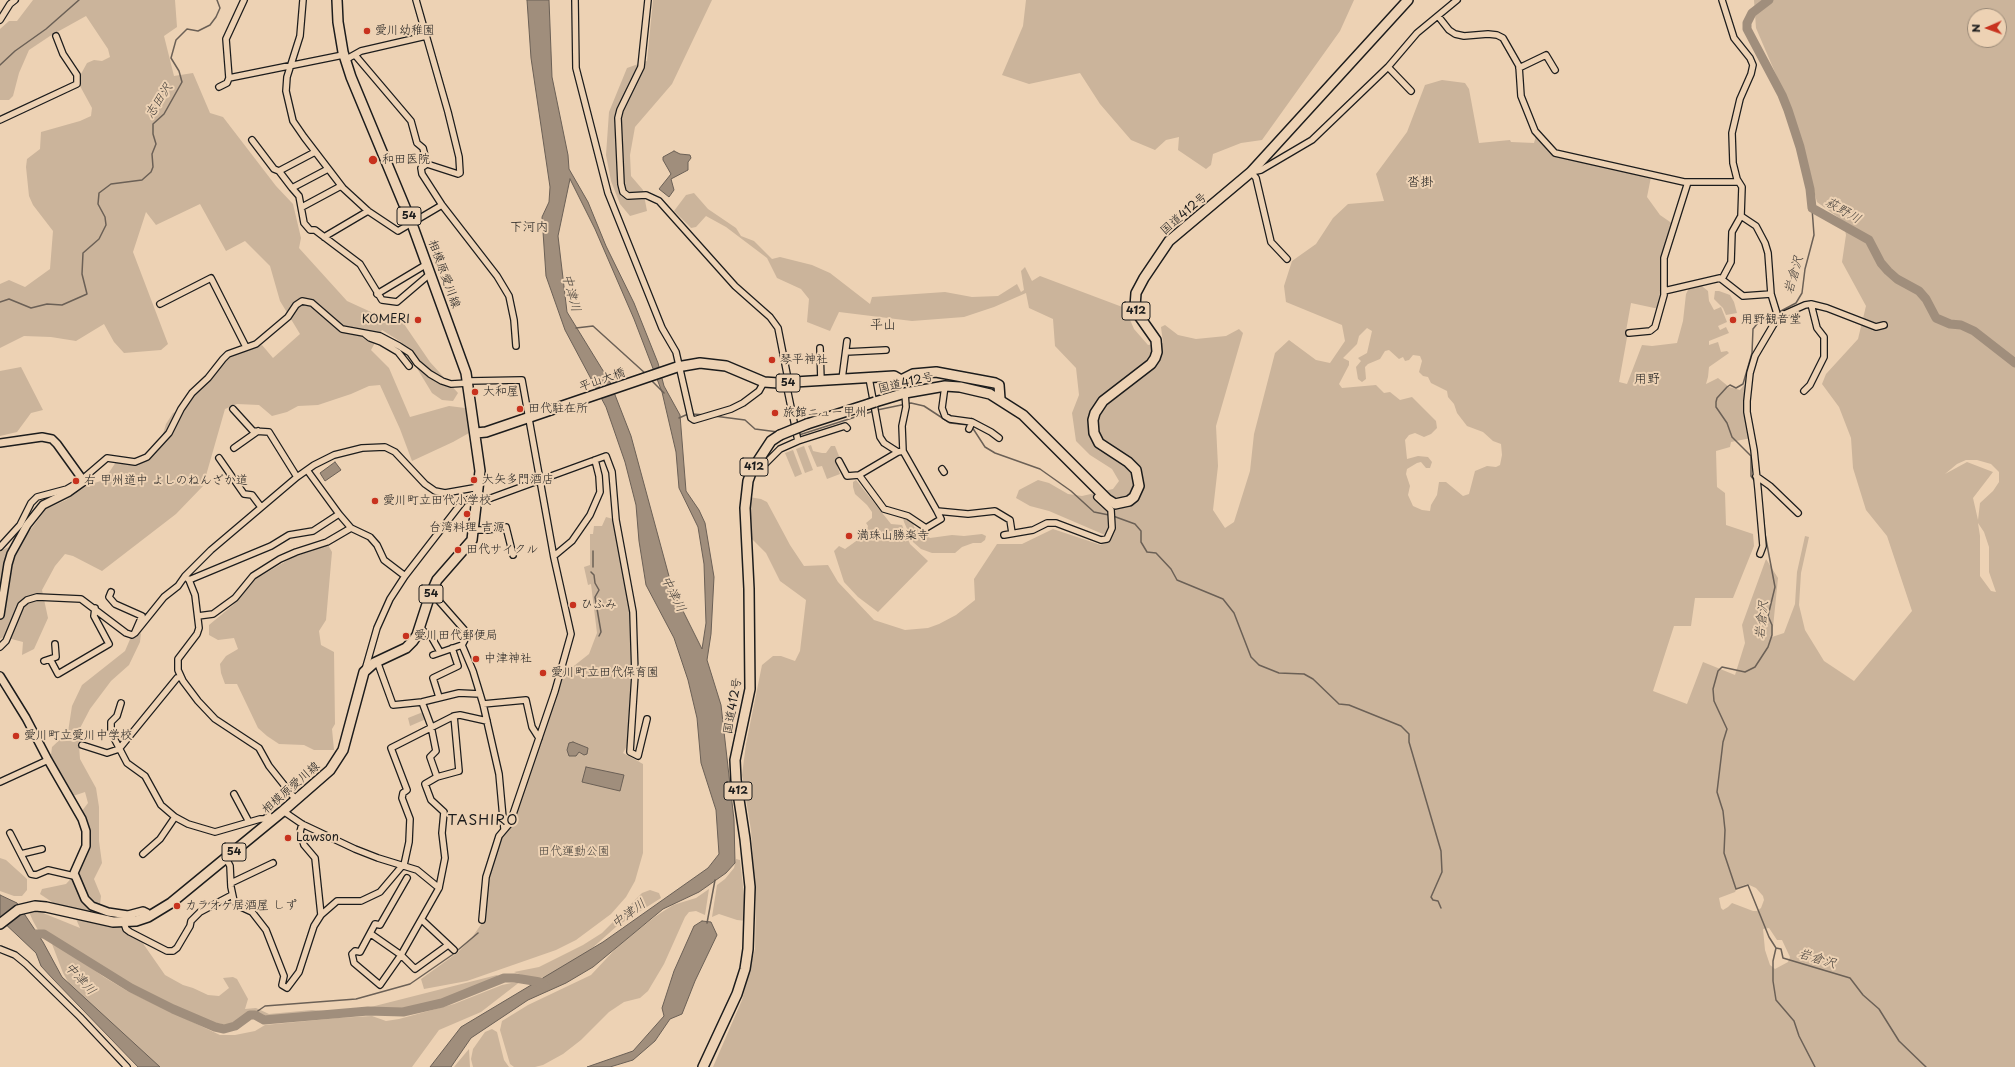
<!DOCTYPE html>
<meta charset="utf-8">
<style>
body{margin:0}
#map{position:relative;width:2015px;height:1067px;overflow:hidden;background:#edd2b4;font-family:"Playpen Sans",sans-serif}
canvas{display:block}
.north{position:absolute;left:1967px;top:8px;width:40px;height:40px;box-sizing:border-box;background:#edd2b4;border:1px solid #998977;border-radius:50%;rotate:268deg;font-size:11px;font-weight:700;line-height:16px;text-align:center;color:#1c1c1c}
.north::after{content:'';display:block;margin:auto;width:14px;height:18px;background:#c8321e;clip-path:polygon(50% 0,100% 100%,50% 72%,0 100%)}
</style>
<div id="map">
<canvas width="2015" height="1067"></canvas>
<div class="north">N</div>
</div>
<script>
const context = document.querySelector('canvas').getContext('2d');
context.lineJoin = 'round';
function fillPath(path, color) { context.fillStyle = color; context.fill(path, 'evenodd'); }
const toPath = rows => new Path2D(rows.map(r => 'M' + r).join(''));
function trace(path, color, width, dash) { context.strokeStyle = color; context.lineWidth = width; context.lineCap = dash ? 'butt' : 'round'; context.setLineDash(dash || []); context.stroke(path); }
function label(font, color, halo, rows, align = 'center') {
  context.font = font + ' "Playpen Sans","Klee One",sans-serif'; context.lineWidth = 4; context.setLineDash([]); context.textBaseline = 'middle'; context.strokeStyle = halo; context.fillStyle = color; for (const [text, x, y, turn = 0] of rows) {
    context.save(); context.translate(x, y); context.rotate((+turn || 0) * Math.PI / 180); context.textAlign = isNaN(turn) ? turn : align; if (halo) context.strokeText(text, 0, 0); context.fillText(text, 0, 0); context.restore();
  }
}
fillPath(toPath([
 [33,0,175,0,177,27,164,36,174,76,193,73,210,113,223,117,276,186,293,204,301,238,299,248,347,301,371,312,402,321,430,362,458,393,453,401,442,400,432,393,401,342,382,330,371,350,389,368,410,417,449,406,465,408,469,433,453,442,412,461,400,429,380,385,369,386,351,394,318,405,298,406,287,412,272,416,259,405,237,404,225,409,203,486,176,514,102,571,73,556,65,554,55,566,42,590,48,618,34,649,22,655,23,642,4,637,0,639,0,551,9,547,29,532,46,509,66,500,88,485,104,480,116,462,136,464,158,451,166,424,173,413,184,408,201,388,213,365,244,351,262,345,273,358,300,334,280,301,270,266,245,241,226,251,200,204,156,225,146,212,133,252,168,344,161,350,124,353,114,342,104,324,76,341,51,337,24,336,0,348,0,284,9,280,25,287,50,269,53,231,33,205,29,196,26,167,27,159,40,149,41,132,80,121,91,116,92,108,80,86,81,74,87,63,94,60,102,61,110,57,108,49,86,16,50,36,29,50,19,73,13,96,9,100,0,100,0,29,9,21,17,21],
 [653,0,712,0,672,84,635,127,630,155,631,176,643,190,647,211,630,216,620,204,611,181,606,155,609,112,627,68,647,61],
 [1026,0,1354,0,1340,31,1262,140,1241,143,1213,154,1211,165,1206,169,1178,150,1179,137,1166,140,1155,150,1131,140,1100,104,1080,73,1029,84,1002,75,1023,26],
 [1754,0,2015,0,2015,1067,713,1067,742,1000,755,949,756,902,751,830,742,775,746,744,762,665,773,656,781,656,795,661,800,651,806,600,780,581,766,553,751,538,749,497,761,499,767,502,790,545,804,566,828,565,838,582,874,620,905,630,928,628,939,624,956,615,975,600,974,579,997,544,1022,544,1053,529,1101,545,1105,535,1049,511,1030,506,1016,498,1019,490,1038,480,1049,483,1068,494,1082,496,1113,489,1119,481,1112,469,1090,455,1076,441,1072,413,1079,395,1076,368,1055,346,1053,319,1029,308,1026,293,994,307,964,317,912,321,839,312,830,331,807,322,809,299,801,289,777,278,767,258,726,227,706,216,696,227,691,228,674,211,686,195,694,193,708,209,736,228,741,236,754,241,772,259,780,257,812,265,830,273,870,304,872,297,945,292,972,297,998,296,1017,284,1021,292,1024,290,1021,271,1025,267,1032,281,1040,276,1125,308,1134,329,1148,345,1163,343,1161,327,1165,325,1178,335,1196,339,1226,336,1239,329,1243,333,1216,426,1218,466,1213,510,1225,528,1234,522,1250,471,1254,434,1275,353,1289,340,1316,360,1330,363,1345,341,1342,325,1286,302,1284,286,1292,261,1316,244,1333,218,1348,204,1384,201,1376,174,1407,132,1425,85,1442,80,1465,83,1469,89,1479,143,1510,140,1511,142,1534,143,1536,136,1554,155,1651,177,1647,197,1660,215,1673,224,1662,256,1662,290,1659,309,1631,303,1626,331,1628,332,1619,382,1627,384,1642,345,1652,346,1677,343,1683,321,1686,294,1689,288,1698,283,1708,291,1709,301,1714,310,1721,307,1727,322,1718,326,1720,330,1726,327,1729,333,1709,341,1709,345,1718,342,1721,352,1727,351,1729,353,1709,367,1708,377,1706,384,1718,378,1729,387,1740,390,1744,385,1749,385,1751,438,1731,442,1730,447,1716,451,1717,487,1725,493,1726,525,1753,534,1754,546,1733,598,1695,598,1691,626,1674,626,1653,691,1687,704,1703,662,1735,675,1745,643,1742,625,1766,559,1778,578,1772,637,1784,633,1795,604,1797,572,1805,536,1809,537,1801,573,1799,605,1805,630,1824,661,1854,681,1912,611,1887,536,1866,510,1853,468,1851,438,1839,407,1822,384,1826,374,1858,339,1866,306,1842,262,1846,235,1843,221,1817,202,1795,119,1756,28],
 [1975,16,1999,16,1999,40,1975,40],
 [1367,328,1372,331,1367,353,1358,358,1361,361,1356,367,1358,379,1362,382,1366,379,1365,367,1368,364,1380,359,1385,351,1389,350,1399,359,1403,357,1405,361,1409,360,1413,355,1420,356,1422,361,1419,372,1423,376,1428,377,1431,383,1447,391,1448,397,1454,404,1457,413,1467,426,1483,432,1493,441,1501,444,1502,455,1500,465,1496,467,1487,466,1475,471,1469,494,1463,496,1446,482,1439,482,1437,495,1431,505,1430,511,1422,510,1413,506,1408,495,1410,486,1406,474,1407,469,1417,463,1421,462,1426,468,1430,468,1432,462,1428,457,1418,456,1407,459,1405,440,1409,435,1415,433,1424,437,1431,434,1437,428,1436,421,1412,397,1400,400,1390,392,1384,393,1376,385,1342,388,1339,384,1349,365,1349,361,1343,358,1357,344,1359,336],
 [1966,460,1977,460,1991,464,1999,472,1999,482,1993,491,1980,503,1978,520,1973,498,1993,472,1967,462,1945,474,1957,464],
 [1978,523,1984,532,1989,547,1989,572,1996,592,1991,591,1980,576,1980,536],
 [1747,884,1756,888,1763,896,1764,900,1761,908,1757,911,1753,911,1732,903,1728,907,1723,910,1721,908,1719,898,1735,892,1737,888],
 [1769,928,1777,940,1782,940,1790,957,1788,962,1775,969,1770,965,1765,950,1763,929],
 [1715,291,1719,291,1730,295,1734,302,1737,313,1726,315,1723,308,1714,299],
 [21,367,43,410,31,413,17,432,0,436,0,371],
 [811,445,813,451,822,453,826,453,831,446,835,446,839,456,837,466,840,474,827,479,822,466,817,467,808,446],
 [804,446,813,470,805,473,796,449],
 [793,450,802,474,795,477,785,453],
 [856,480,891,524,902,525,910,544,928,561,878,612,858,597,844,582,834,551,839,546,845,549,866,534,868,526,866,523,872,518,872,512,867,505,855,494,853,487,853,482],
 [907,516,912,519,914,527,930,538,952,535,964,536,982,534,986,536,985,540,981,543,973,543,962,547,955,553,932,553,921,549,913,542,904,522,903,518],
 [606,517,613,519,632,621,631,709,628,744,623,753,643,764,643,853,635,881,626,897,611,914,576,940,556,950,467,981,424,989,421,979,457,953,471,939,484,920,489,878,501,839,511,827,561,681,560,677,589,654,597,633,591,584,588,585,584,567,590,565,590,534,593,534,594,526,602,526],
 [328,545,332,552,326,620,319,631,321,645,334,652,335,724,332,729,334,750,314,750,304,745,279,744,267,736,258,728,237,684,225,684,221,673,220,664,226,656,238,649,234,638,218,640,209,635,209,625,233,605,254,580,293,557],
 [141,633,140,642,129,665,111,681,90,709,78,732,80,759,96,788,99,807,99,841,102,863,94,879,101,896,99,914,105,923,121,927,122,930,142,942,165,975,183,985,193,988,208,995,219,996,229,988,223,978,233,977,237,979,248,999,245,1009,256,1008,269,1014,312,1010,326,1011,326,1014,270,1018,255,1011,228,1025,204,1021,138,990,108,972,70,947,38,930,33,921,29,912,43,913,80,928,72,910,58,906,40,894,42,889,66,884,77,872,87,856,89,830,82,811,88,803,85,792,73,796,70,793,51,755,52,747,68,732,72,706,82,685,125,651,131,637],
 [423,712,426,719,410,726,408,718],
 [0,858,6,860,27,879,27,890,22,896,14,896,0,891],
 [736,859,740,860,747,921,737,920,719,914,712,917,717,885,725,879,734,868],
 [709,889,705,915,696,911,689,912,685,917,664,964,648,991,640,998,624,1002,609,1012,581,1040,563,1054,543,1065,535,1067,514,1067,510,1064,500,1030,502,1021,528,1005,591,975,620,944,656,916,673,905,696,898],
 [650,890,659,893,661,898,617,926,581,958,549,976,532,979,514,972,539,967,583,945,602,933,642,893],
 [52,944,67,951,104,977,129,992,220,1035,235,1035,255,1031,265,1025,338,1018,372,1016,386,1021,399,1019,454,1004,502,985,521,981,481,1012,439,1030,412,1067,159,1067,70,985,63,973],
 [497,975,499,977,483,986,429,1003,401,1010,359,1010],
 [492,1029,497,1032,504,1060,509,1067,473,1067,471,1059,473,1049,485,1032],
 [469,1049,470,1067,454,1067,458,1062]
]), '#cbb49b');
const water = toPath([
 [527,0,549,0,552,77,568,155,569,169,588,202,606,246,634,303,658,363,664,386,680,415,686,491,699,510,705,523,714,577,711,634,707,660,721,705,734,820,735,863,726,873,699,892,663,909,593,967,566,983,528,1000,471,1038,451,1067,430,1067,461,1027,603,942,708,868,719,854,716,810,701,763,697,718,688,680,674,638,646,585,639,541,636,505,625,462,606,407,565,330,546,276,542,217,549,202,550,187,531,58,527,0],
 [570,179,595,229,634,319,662,392,676,452,679,488,698,527,704,564,706,623,702,649,673,591,631,436,610,382,567,312,558,236,570,179],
 [674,151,680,154,690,155,691,158,688,162,688,170,671,179,674,190,669,197,659,189,671,174,663,160,663,157,674,151],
 [335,462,341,470,325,481,320,473,335,462],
 [573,742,588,748,587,754,584,755,579,752,576,756,569,756,567,750,569,743,573,742],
 [586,767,624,775,620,791,582,782,586,767],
 [0,895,17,903,43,942,62,977,160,1067,138,1067,53,979,41,966,36,953,0,919,0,895],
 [702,921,711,922,717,935,695,981,682,1014,670,1019,655,1041,633,1060,610,1067,587,1067,633,1051,664,1016,662,1008,674,971,694,926,702,921]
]);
fillPath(water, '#a08e7c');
trace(water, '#6b6056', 1);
trace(toPath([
 [1449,3,1452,0],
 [0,65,15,51,46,29,79,0],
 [0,302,9,299,31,308,47,304,62,305,87,294,82,274,83,253,99,239,106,225,105,217,98,204,99,193,111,184,142,180,151,172,153,167,152,154,156,144,153,134,153,124,164,114,182,82,179,71,171,58,176,40,187,29,198,31,210,25,216,17,220,8,217,0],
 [1779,312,1796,303,1802,293,1805,269,1814,235,1812,208],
 [576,328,593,326,646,374],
 [651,380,664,393],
 [877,410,911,403,924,406,950,423,969,425],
 [692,414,706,415],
 [714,416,745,420,755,429,778,432],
 [679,418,688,414],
 [972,427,985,447,995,453,1040,469,1071,491,1094,512,1109,515],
 [799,435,874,411],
 [1756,483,1751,476,1751,456,1732,437,1727,423,1716,407,1716,402,1717,398,1727,387,1730,385,1736,388,1743,384,1752,353,1753,329,1761,319,1776,314],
 [1760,486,1765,534,1775,587,1768,616,1772,625,1772,635,1768,647,1755,667,1745,672,1722,667,1718,671,1713,689,1714,701,1727,729,1723,742,1717,792,1723,811,1725,830,1724,853,1736,889,1748,885,1769,937,1776,948,1781,949,1783,958,1850,978,1863,995,1879,1009,1899,1041,1926,1067],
 [1113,516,1135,524,1141,531,1141,542,1147,552,1156,553,1171,569,1177,580,1223,599,1234,613,1251,657,1259,665,1279,673,1304,674,1313,679,1339,704,1349,705,1401,726,1409,734,1409,742,1441,851,1442,872,1431,897,1433,900,1438,901,1441,908],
 [593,551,593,567],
 [591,572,594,575,595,583,599,590,595,597,601,632,599,636],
 [707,923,715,880],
 [1776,948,1773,961,1773,981,1776,1000,1794,1021,1799,1036,1815,1067],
 [252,1015,265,1006,356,999,410,984,452,955,478,933]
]), '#6b6056', 1.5);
trace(toPath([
 [1769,0,1752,13,1747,23,1747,29,1782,95,1788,110,1800,147,1810,189,1812,208,1869,240,1881,263,1888,271,1897,279,1919,291,1926,299,1936,318,1950,324,1961,325,1974,331,2015,363],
 [30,934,44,934,131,988,173,1009,215,1027,224,1029,235,1026,250,1015,255,1015,264,1020,368,1011,403,1012,442,1003,504,978,515,978,540,982,545,986]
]), '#a08e7c', 9);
const minor = toPath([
 [244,0,226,39,229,78,343,55],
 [303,0,300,36,287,77,286,91,293,121,304,137,343,188,368,211,398,231,442,205],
 [416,0,448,112,459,157,460,173,458,174,427,164,421,168,422,174,442,205,497,276,509,296,514,320,516,346],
 [575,0,576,68,608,193,662,328,676,352,691,418,694,420,731,409,743,403,759,391,764,382],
 [648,0,641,67,620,110,618,118,621,184,623,192,628,196,646,195,659,201,735,286,770,317,778,328,788,379,787,388,798,441,780,449,761,468,754,466],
 [1722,0,1734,38,1750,58,1753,65,1751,74,1740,99,1732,133,1733,163,1737,179,1742,187,1741,216,1756,226,1765,243,1768,253,1771,294,1778,317,1805,305,1811,304,1827,308,1876,327,1884,325],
 [1438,16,1449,30,1455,34,1464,36,1488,34,1497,35,1503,38,1519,66,1521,96,1535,131,1555,153,1684,182,1738,182],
 [0,20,10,4,15,0],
 [355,55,411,121,417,143,423,148,427,164],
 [345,60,361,51,426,36],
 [1388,67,1411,91],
 [1519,68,1546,55,1555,70],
 [219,87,227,83,229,78],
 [0,120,77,84,77,75,63,54,56,36],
 [252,140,274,169,279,171,315,152],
 [279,171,292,188,328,169],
 [292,188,299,196,304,223,310,230,315,230,360,264,382,300,397,302,431,273],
 [302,207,341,186],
 [324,237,368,211],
 [1287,259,1271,242,1256,178,1251,172,1261,170,1312,140,1388,67,1417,33,1457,0],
 [1722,279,1731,262,1732,232,1741,216],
 [1664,291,1720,278,1743,296,1771,294],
 [377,294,427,264],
 [160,304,211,278,246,347],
 [1629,333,1650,331,1655,327,1664,295,1664,258,1688,182],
 [365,334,370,338,381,342,398,352,409,366],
 [820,348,821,381],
 [846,352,886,350],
 [869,378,880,437,884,443,898,452],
 [842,379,847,341],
 [468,381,522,380,554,558,571,634,555,691,510,823,499,836,486,877,482,920],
 [945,386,942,408,945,416,950,419,972,422,991,432,999,438],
 [1804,391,1810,385,1824,357,1824,337,1817,328,1811,304],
 [233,409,253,431,269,432,297,477],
 [969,429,972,422],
 [798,441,845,426,847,428],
 [234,448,258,431],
 [903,451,937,511,968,514,995,511,1010,520,1012,533],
 [219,458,244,494,252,495,261,507],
 [839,461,847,476,859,475,898,452,903,451,902,426,906,407,905,393],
 [942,469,944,472],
 [307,470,339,514,351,528,370,537,377,545,384,560,405,576],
 [859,475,884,509,908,516,926,528,941,519,937,511],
 [1756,476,1770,486,1798,513],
 [474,530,487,530,506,527,513,555],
 [1004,535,1033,530,1047,523,1056,523,1101,540,1107,539,1112,528,1111,510,1097,497],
 [0,547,20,525,31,503,37,497,67,489,79,482,107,458,135,462,147,457,169,433,181,409,192,393,208,378,223,359,228,354,256,344,288,317,296,305,302,301,312,303,342,329,380,336,399,346,410,353,417,363,430,374,442,381,451,384,468,383],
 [1760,554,1763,546,1758,489,1754,450,1747,412,1747,401,1750,373,1755,356,1778,317],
 [554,556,572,541,590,515,600,492,599,476,595,460],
 [185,576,189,580,195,595,199,628,197,634,178,659,178,670,183,681,198,701,215,719,259,748,269,766,296,800],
 [189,580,271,546,289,535,313,531,339,514],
 [111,592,109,597,115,604,142,616,135,632],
 [431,592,468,634,462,645,433,655],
 [198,616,213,614,235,598,253,576,280,559,296,552,327,542,351,528],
 [420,628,432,638,440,652],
 [462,645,473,671,480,694],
 [0,647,6,641,21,605,27,600,37,597,81,599,126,633,132,635,135,633,164,597,178,586,185,576,211,550,297,477,314,465,334,455,362,448,385,447,395,452,425,484,435,491,445,493,479,487],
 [50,659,56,657,55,644],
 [44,661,50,659,58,674,109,644,94,616,95,608],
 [377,661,393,705,422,702,459,693,480,694,483,704],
 [365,670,377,628,390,599,405,576,463,501,470,499,482,500,491,498,606,456,612,472,616,520,633,612,635,675,630,752,638,756,647,719],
 [439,697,433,678,458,666,452,648],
 [422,702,431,726,436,751,430,757,437,777,459,771,454,716],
 [121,703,117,716,111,722,111,731,115,740,127,763,145,776,161,805,175,817,188,824,215,832,260,819,264,819,269,816,274,819],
 [82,745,107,753,119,749,177,678,181,677],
 [0,782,48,760],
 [234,794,249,822],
 [283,811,302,824,355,849,378,858,417,870,439,888],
 [302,824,300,832,304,845,315,858,321,915],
 [504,829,499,774,483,704,526,700,532,727,539,738],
 [10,833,31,874,36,875,48,870,74,876],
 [21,854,42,849],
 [143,854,160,839,175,817],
 [226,858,230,866,231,887,234,901,239,906,252,912,266,930,284,976,282,985,287,988,299,972,314,926,321,915,337,901,361,901,380,892,402,866],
 [404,865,409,842,410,819,402,798,403,793,407,790,391,748,454,716,460,715,487,721],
 [407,878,380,925,375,924,360,952,355,951,352,954,354,963,380,985,401,955,439,888,445,858,442,833,444,812,431,800,425,784,437,777],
 [231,883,273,863],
 [422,920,454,950],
 [124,923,126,929,130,932,167,951,173,951,177,948,190,926,191,921,200,912,232,895],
 [371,934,401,955,415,969,448,945],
 [0,949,15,955,26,964,80,1017,127,1067]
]);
const tertiary = toPath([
 [0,443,42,437,52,439,57,444,80,476,83,482,69,492,43,505,27,525,11,554,8,564,0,615],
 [0,676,26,718,48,760,82,819,86,831,86,846,74,873,85,899,92,906,108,912,128,915,143,911,147,913,148,917]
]);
const primary = toPath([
 [901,380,913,374,936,372,995,383,999,385,1000,399],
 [476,433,486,432,677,367,700,363,726,366,764,382,778,383,894,376,901,380],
 [0,924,18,910,35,906,46,907,113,922,136,921,148,917,171,903,283,811,330,770,343,750,364,672,374,663,406,648,413,641,417,635,429,598,437,580,472,540,480,471,466,373,412,224,351,77,343,52,338,22,337,0]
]);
const trunk = toPath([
 [875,402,905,393,945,386,960,387,990,394,1023,415,1107,499,1115,504,1129,501,1134,497,1139,486,1136,470,1128,462,1099,443,1094,433,1093,420,1095,413,1103,401,1151,364,1155,358,1157,352,1156,340,1137,313,1135,307,1136,293,1144,278,1169,241,1251,172,1408,0],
 [807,424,869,404],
 [703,1067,737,994,745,969,748,949,750,887,745,839,736,780,735,760,750,689,749,589,745,508,748,481,752,470,771,441,780,435]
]);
trace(minor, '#1c1c1c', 8);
trace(tertiary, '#1c1c1c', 10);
trace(primary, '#1c1c1c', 12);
trace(trunk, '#1c1c1c', 12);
trace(minor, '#edd2b4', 5.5);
trace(tertiary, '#edd2b4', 7);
trace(primary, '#edd2b4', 9);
trace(trunk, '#edd2b4', 9);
const trunkBridge = toPath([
 [869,404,875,402],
 [780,435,807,424]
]);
trace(trunkBridge, '#1c1c1c', 12, []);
trace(trunkBridge, '#edd2b4', 9);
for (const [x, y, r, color] of [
 [367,31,4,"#c8321e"],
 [373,160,5,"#c8321e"],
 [418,320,4,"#c8321e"],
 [1733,320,4,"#c8321e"],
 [772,360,4,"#c8321e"],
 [475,392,4,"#c8321e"],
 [520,409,4,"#c8321e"],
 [775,413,4,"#c8321e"],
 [474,480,4,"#c8321e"],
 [76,481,4,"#c8321e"],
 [375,501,4,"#c8321e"],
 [467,514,4,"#c8321e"],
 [849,536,4,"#c8321e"],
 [458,550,4,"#c8321e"],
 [573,605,4,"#c8321e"],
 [406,636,4,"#c8321e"],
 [476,659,4,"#c8321e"],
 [543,673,4,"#c8321e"],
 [16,736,4,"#c8321e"],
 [288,838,4,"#c8321e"],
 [177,906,4,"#c8321e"]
]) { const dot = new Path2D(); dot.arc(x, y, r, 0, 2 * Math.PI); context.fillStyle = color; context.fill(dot); trace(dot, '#edd2b4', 1.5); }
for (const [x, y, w] of [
 [409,216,24],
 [1136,311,28],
 [788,383,24],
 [754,467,28],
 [431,594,24],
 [738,791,28],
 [234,852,24]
]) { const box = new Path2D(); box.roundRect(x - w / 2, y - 9, w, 18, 3); context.fillStyle = '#edd2b4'; context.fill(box); trace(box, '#1c1c1c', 1); }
label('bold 11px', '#1c1c1c', null, [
 ["54",409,216],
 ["412",1136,311],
 ["54",788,383],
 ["412",754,467],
 ["54",431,594],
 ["412",738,791],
 ["54",234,852]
]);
label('12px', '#1c1c1c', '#edd2b4', [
 ["愛川幼稚園",375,31],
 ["和田医院",382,160],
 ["KOMERI",410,320,"right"],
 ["用野観音堂",1741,320],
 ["琴平神社",780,360],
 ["大和屋",483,392],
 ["田代駐在所",528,409],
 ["旅館ニュー甲州",783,413],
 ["大矢多門酒店",482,480],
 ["右 甲州道中 よしのねんざか道",84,481],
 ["愛川町立田代小学校",383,501],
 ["台湾料理 吉源",467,528,"center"],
 ["満珠山勝楽寺",857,536],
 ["田代サイクル",466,550],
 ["ひふみ",581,605],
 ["愛川田代郵便局",414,636],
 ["中津神社",484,659],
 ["愛川町立田代保育園",551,673],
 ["愛川町立愛川中学校",24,736],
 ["Lawson",296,838],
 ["カラオケ居酒屋 しず",185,906]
], 'left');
label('12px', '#1c1c1c', '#edd2b4', [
 ["国道412号",1184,214,-41],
 ["相模原愛川線",444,274,70],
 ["平山大橋",602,380,-19],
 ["国道412号",906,383,-13],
 ["国道412号",733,706,-80],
 ["相模原愛川線",291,788,-41]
]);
label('12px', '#48423c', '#edd2b4', [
 ["田代運動公園",574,852]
]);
label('italic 13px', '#4a443e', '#edd2b4', [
 ["志田沢",159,101,-57],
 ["萩野川",1843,211,30],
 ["岩倉沢",1794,275,-74],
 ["中津川",571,293,75],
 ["中津川",673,594,63],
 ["岩倉沢",1762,620,-84],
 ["中津川",629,914,-37],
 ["岩倉沢",1817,959,17],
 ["中津川",80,979,48]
]);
label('13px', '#1c1c1c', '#edd2b4', [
 ["沓掛",1420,182],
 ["下河内",529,227],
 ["平山",883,325],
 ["用野",1647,379]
]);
context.letterSpacing = '1px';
label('14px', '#1c1c1c', '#edd2b4', [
 ["TASHIRO",483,821]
]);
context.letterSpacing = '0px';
</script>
